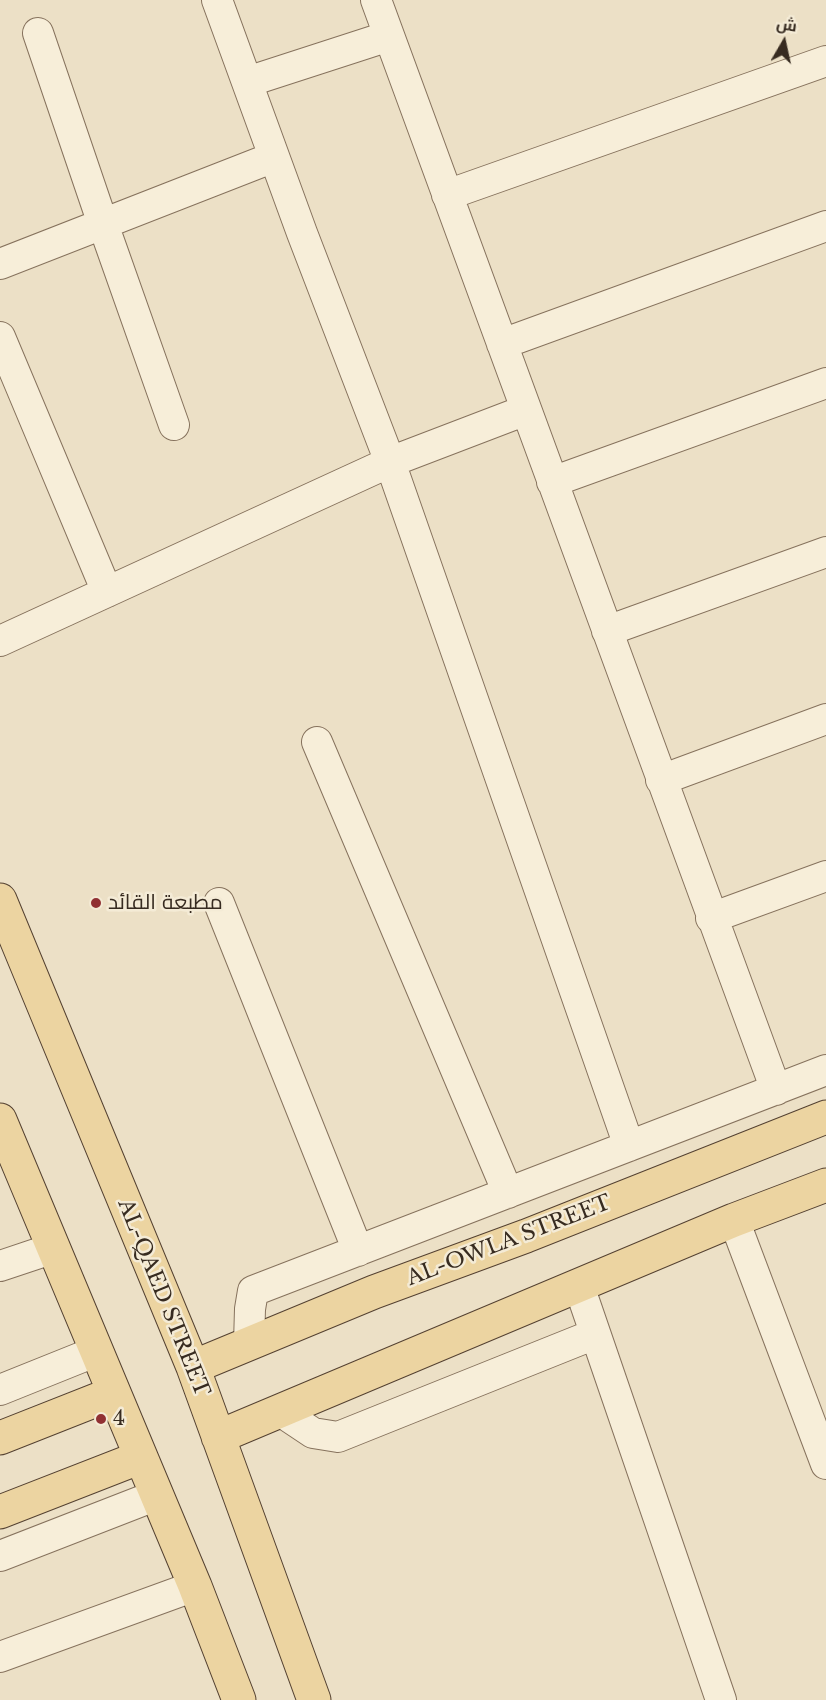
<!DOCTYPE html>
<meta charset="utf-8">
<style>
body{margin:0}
#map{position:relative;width:826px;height:1700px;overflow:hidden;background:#ece0c6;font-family:"Libre Baskerville",Cairo,serif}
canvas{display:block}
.north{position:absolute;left:754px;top:12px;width:60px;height:60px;-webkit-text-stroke:4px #f4ebd6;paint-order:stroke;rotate:9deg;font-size:16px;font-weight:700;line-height:24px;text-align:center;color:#372b20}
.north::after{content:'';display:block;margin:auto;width:21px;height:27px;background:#372b20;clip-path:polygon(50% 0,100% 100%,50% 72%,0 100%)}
</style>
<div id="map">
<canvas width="826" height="1700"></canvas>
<div class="north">ش</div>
</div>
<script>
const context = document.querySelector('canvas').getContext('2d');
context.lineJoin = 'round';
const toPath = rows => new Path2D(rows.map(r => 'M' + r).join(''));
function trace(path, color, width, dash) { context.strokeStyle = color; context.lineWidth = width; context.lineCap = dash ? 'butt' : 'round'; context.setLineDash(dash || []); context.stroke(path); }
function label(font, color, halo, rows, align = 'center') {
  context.font = font + ' "Libre Baskerville",Cairo,serif'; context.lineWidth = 5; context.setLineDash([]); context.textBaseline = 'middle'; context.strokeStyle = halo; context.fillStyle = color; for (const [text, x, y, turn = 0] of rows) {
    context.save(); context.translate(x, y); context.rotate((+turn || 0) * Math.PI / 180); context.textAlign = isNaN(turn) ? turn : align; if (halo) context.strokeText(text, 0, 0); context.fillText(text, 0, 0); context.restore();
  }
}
const minor = toPath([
 [217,0,302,233,390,462,629,1146],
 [376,0,776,1090],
 [38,33,103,224,174,425],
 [247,82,389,36],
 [447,195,826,61],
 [0,264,274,157],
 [0,337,107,592],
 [502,344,826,226],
 [552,482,826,383],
 [607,631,826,552],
 [0,641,390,462,526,410],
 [317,742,508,1193],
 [661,780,826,719],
 [219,903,358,1251],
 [711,918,826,876],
 [734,1220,826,1464],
 [0,1266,54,1248],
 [579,1286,721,1700],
 [249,1343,250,1309,253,1291,826,1070],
 [0,1390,97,1351],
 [280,1411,313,1433,338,1437,595,1334],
 [0,1556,157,1495],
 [0,1657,195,1586]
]);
const major = toPath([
 [0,900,193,1367,314,1700],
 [0,1120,195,1586,239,1700],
 [193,1367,374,1292,526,1236,826,1117],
 [218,1437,734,1220,826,1185],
 [0,1438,114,1393],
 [0,1512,141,1457]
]);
trace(minor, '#86725d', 32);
trace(major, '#544131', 35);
trace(minor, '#f7eed9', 30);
trace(major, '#ecd4a1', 33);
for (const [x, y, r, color] of [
 [96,903,6,"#913133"],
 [101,1419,6,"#913133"]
]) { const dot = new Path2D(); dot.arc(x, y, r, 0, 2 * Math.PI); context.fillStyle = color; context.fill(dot); trace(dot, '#f4ebd6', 2); }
label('21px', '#372b20', '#f4ebd6', [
 ["مطبعة القائد",108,903],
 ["4",113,1419]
], 'left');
label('21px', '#372b20', '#f4ebd6', [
 ["AL-OWLA STREET",509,1241,-21],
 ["AL-QAED STREET",163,1298,68]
]);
</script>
